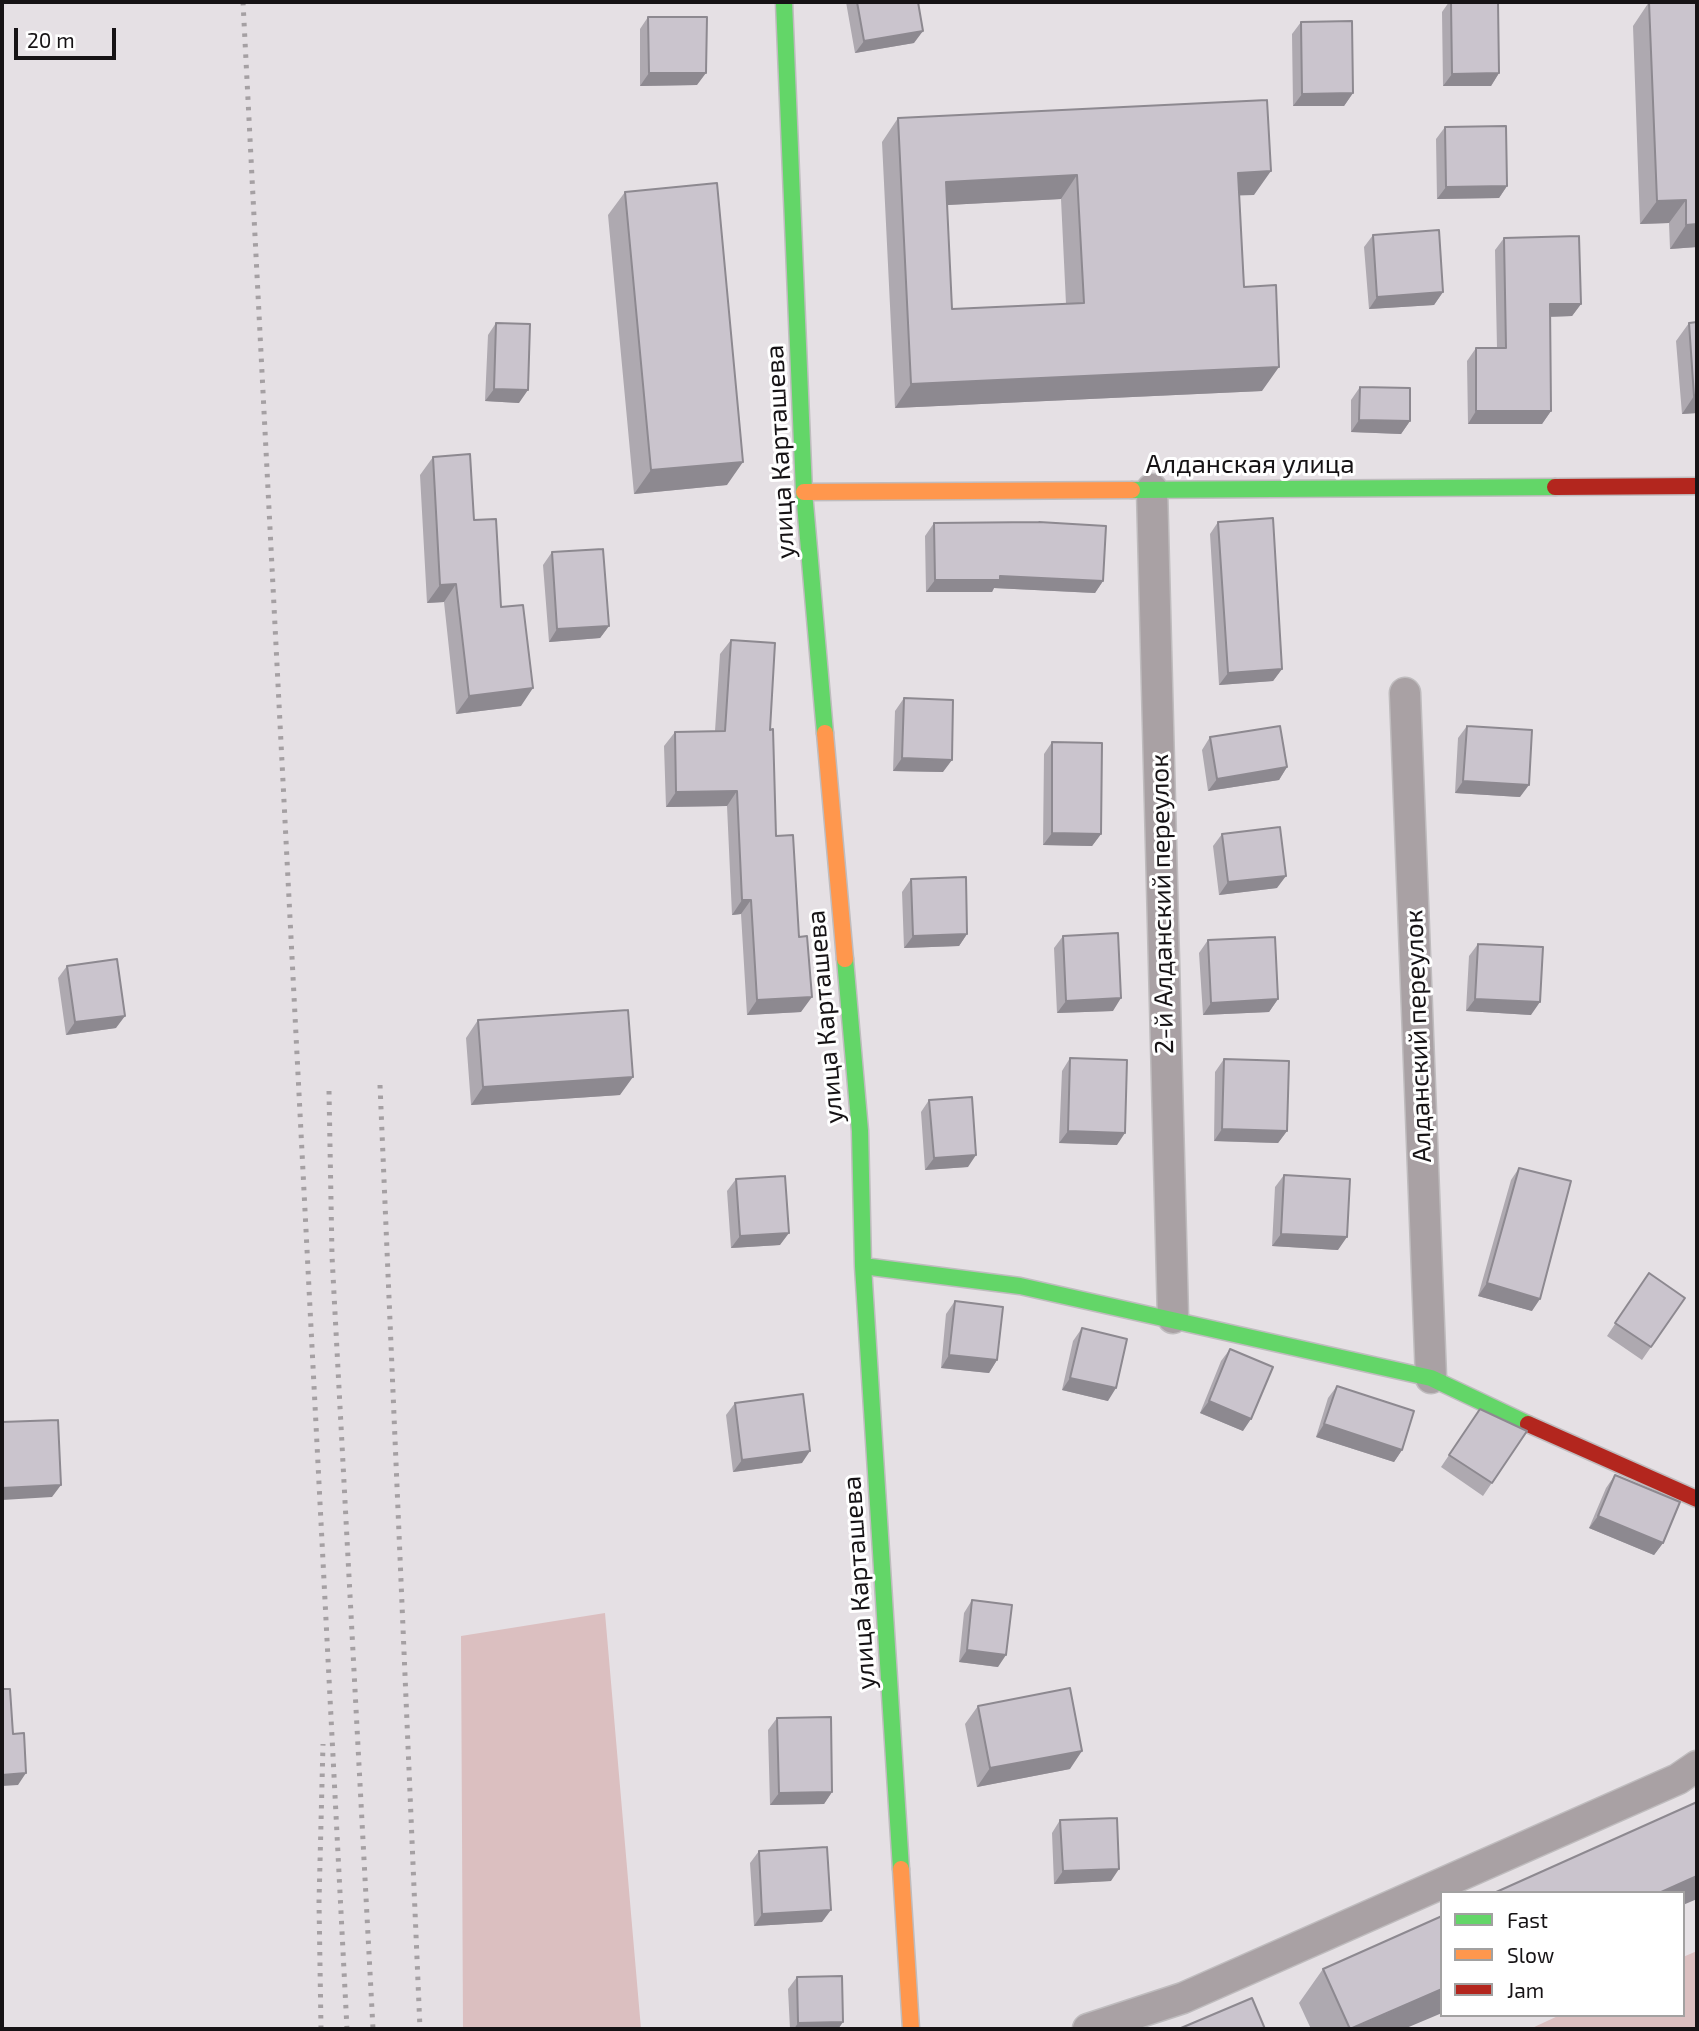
<!DOCTYPE html>
<meta charset="utf-8">
<style>
body{margin:0}
#map{position:relative;width:1699px;height:2031px;overflow:hidden;background:#e5e0e4;font-family:"Exo 2",sans-serif}
canvas{display:block}
.frame{position:absolute;inset:0;border:4px solid #161315;pointer-events:none}
.legend{position:absolute;left:1440px;top:1891px;width:245px;height:126px;box-sizing:border-box;background:#fff;border:2px solid #a2a1a1;margin:0;padding:9px 12px;list-style:none;font-size:21px;color:#161315}
.legend li{display:flex;align-items:center;gap:14px;height:35px}
.legend b{width:35px;border:2px solid #a2a1a1}
.scale{position:absolute;left:14px;top:28px;width:102px;height:32px;box-sizing:border-box;border:4px solid #161315;border-top:0;padding-left:9px;font-size:21px;line-height:24px;white-space:nowrap;color:#161315;-webkit-text-stroke:5px #fff;paint-order:stroke}
</style>
<div id="map">
<canvas width="1699" height="2031"></canvas>
<div class="frame"></div>
<ul class="legend">
<li><b style="height:9px;background:#63d668"></b>Fast</li>
<li><b style="height:9px;background:#ff974d"></b>Slow</li>
<li><b style="height:9px;background:#b3261e"></b>Jam</li>
</ul>
<div class="scale">20 m</div>
</div>
<script>
const context = document.querySelector('canvas').getContext('2d');
context.lineJoin = 'round';
function fillPath(path, color) { context.fillStyle = color; context.fill(path, 'evenodd'); }
const toPath = rows => new Path2D(rows.map(r => 'M' + r).join(''));
function trace(path, color, width, dash) { context.strokeStyle = color; context.lineWidth = width; context.lineCap = dash ? 'butt' : 'round'; context.setLineDash(dash || []); context.stroke(path); }
function label(font, color, halo, rows, align = 'center') {
  context.font = font + ' "Exo 2",sans-serif'; context.lineWidth = 6; context.setLineDash([]); context.textBaseline = 'middle'; context.strokeStyle = halo; context.fillStyle = color; for (const [text, x, y, turn = 0] of rows) {
    context.save(); context.translate(x, y); context.rotate((+turn || 0) * Math.PI / 180); context.textAlign = isNaN(turn) ? turn : align; if (halo) context.strokeText(text, 0, 0); context.fillText(text, 0, 0); context.restore();
  }
}
fillPath(toPath([
 [605,1613,641,2029,463,2029,461,1636],
 [1697,1951,1697,2029,1530,2029,1560,2015,1683,2015,1683,1957]
]), '#dbbfc0');
const street = toPath([
 [1152,489,1173,1318],
 [1405,693,1431,1378],
 [1088,2029,1183,1998,1678,1779,1697,1766]
]);
const fast = toPath([
 [784,2,804,492,825,733],
 [1132,490,1555,487],
 [845,959,860,1131,863,1266,901,1869],
 [863,1266,1020,1286,1431,1378,1528,1424]
]);
const slow = toPath([
 [804,492,1132,490],
 [825,733,845,959],
 [901,1869,911,2029]
]);
const jam = toPath([
 [1555,487,1697,486],
 [1528,1424,1697,1499]
]);
trace(street, '#bfbcbe', 33);
trace(fast, '#bfbcbe', 19);
trace(slow, '#bfbcbe', 19);
trace(jam, '#bfbcbe', 19);
trace(street, '#a9a1a4', 30);
trace(fast, '#63d668', 16);
trace(slow, '#ff974d', 16);
trace(jam, '#b3261e', 16);
trace(toPath([
 [243,2,347,2029],
 [380,1085,420,2029],
 [329,1091,332,1256,373,2029],
 [321,2029,319,1902,323,1744]
]), '#a5a0a3', 5, [3.5, 7]);
fillPath(toPath([
 [846,2,918,2,914,43,855,53],
 [1449,2,1498,2,1499,73,1491,86,1443,86,1442,12],
 [1649,2,1697,2,1697,247,1670,249,1669,223,1640,224,1633,26],
 [648,17,697,85,640,86,640,29],
 [1301,22,1353,93,1344,106,1293,106,1292,34],
 [898,118,1254,195,1239,195,1244,287,1262,391,895,408,882,142],
 [1061,199,1066,304,952,309,947,205],
 [1445,127,1507,186,1499,198,1437,199,1436,139],
 [625,192,727,485,634,494,608,215],
 [1373,235,1443,292,1434,305,1369,309,1364,247],
 [1504,238,1581,304,1572,316,1550,317,1551,411,1542,424,1468,424,1467,361,1476,348,1497,348,1495,250],
 [1697,322,1697,413,1682,414,1676,341,1689,323],
 [496,323,519,403,485,401,488,335],
 [1360,387,1410,421,1401,434,1351,432,1351,400],
 [433,457,474,520,501,607,521,706,456,714,444,602,427,603,420,475],
 [1218,522,1282,669,1273,681,1219,685,1210,534],
 [934,523,1103,581,1095,593,994,588,992,592,926,592,925,536],
 [552,552,609,626,600,638,549,642,543,565],
 [731,640,770,730,776,836,801,1012,747,1015,741,914,732,915,727,806,666,807,664,746,675,732,715,731,720,654],
 [904,698,943,772,893,771,895,711],
 [1467,726,1520,797,1455,793,1458,738],
 [1210,737,1287,767,1279,780,1208,791,1202,750],
 [1052,742,1101,834,1092,846,1043,845,1044,754],
 [1222,834,1277,888,1219,895,1213,846],
 [911,879,967,934,959,946,904,948,902,892],
 [1063,936,1113,1011,1057,1013,1054,948],
 [1208,940,1278,999,1269,1012,1203,1015,1199,953],
 [1478,944,1531,1015,1466,1011,1469,956],
 [67,966,116,1028,66,1035,58,978],
 [478,1020,620,1095,471,1105,466,1038],
 [1070,1058,1117,1145,1059,1143,1062,1071],
 [1224,1059,1287,1131,1278,1143,1214,1141,1215,1072],
 [929,1100,968,1167,925,1170,921,1112],
 [1519,1168,1532,1311,1478,1296,1511,1180],
 [1284,1175,1338,1250,1272,1246,1275,1187],
 [736,1179,780,1245,731,1248,727,1191],
 [1649,1273,1685,1298,1642,1360,1607,1336],
 [955,1301,997,1360,989,1373,941,1368,946,1314],
 [1082,1328,1108,1401,1062,1390,1073,1341],
 [1230,1349,1243,1431,1200,1413,1221,1361],
 [1337,1386,1402,1450,1394,1462,1316,1437,1328,1398],
 [735,1403,802,1463,733,1472,726,1415],
 [1480,1409,1527,1431,1483,1496,1441,1467],
 [1615,1475,1663,1543,1654,1555,1589,1528,1606,1488],
 [972,1600,998,1667,959,1662,964,1613],
 [978,1706,1070,1769,977,1787,965,1724],
 [777,1718,832,1792,824,1804,770,1805,768,1730],
 [1060,1820,1111,1881,1054,1884,1052,1833],
 [759,1851,822,1922,754,1926,750,1863],
 [1323,1969,1404,2029,1311,2029,1299,2003],
 [797,1977,843,2022,838,2029,790,2029,788,1989]
]), '#aea9b0');
fillPath(toPath([
 [923,31,914,43,855,53,864,41],
 [649,73,706,73,697,85,640,86],
 [1499,73,1491,86,1443,86,1452,74],
 [1353,93,1344,106,1293,106,1302,94],
 [1271,171,1254,195,1221,196,1238,173],
 [1077,175,1061,199,929,206,946,182],
 [1507,186,1499,198,1437,199,1446,187],
 [1686,200,1669,223,1640,224,1657,201],
 [1697,224,1697,247,1670,249,1686,225],
 [1443,292,1434,305,1369,309,1377,297],
 [1550,304,1581,304,1572,316,1541,317],
 [1279,367,1262,391,895,408,911,384],
 [494,389,528,390,519,403,485,401],
 [1697,395,1697,413,1682,414,1694,396],
 [1476,411,1551,411,1542,424,1468,424],
 [1359,420,1410,421,1401,434,1351,432],
 [743,462,727,485,634,494,651,470],
 [1000,576,1103,581,1095,593,994,588,992,592,926,592,935,580],
 [456,584,444,602,427,603,440,585],
 [609,626,600,638,549,642,557,629],
 [1282,669,1273,681,1219,685,1228,673],
 [533,688,521,706,456,714,469,696],
 [902,758,952,760,943,772,893,771],
 [1287,767,1279,780,1208,791,1217,779],
 [1463,781,1529,785,1520,797,1455,793],
 [737,791,727,806,666,807,676,792],
 [1052,833,1101,834,1092,846,1043,845],
 [1286,876,1277,888,1219,895,1228,882],
 [742,900,751,900,741,914,732,915],
 [967,934,959,946,904,948,913,936],
 [812,997,801,1012,747,1015,757,1000],
 [1121,998,1113,1011,1057,1013,1066,1001],
 [1278,999,1269,1012,1203,1015,1211,1003],
 [1475,999,1540,1002,1531,1015,1466,1011],
 [125,1016,116,1028,66,1035,75,1022],
 [633,1077,620,1095,471,1105,483,1087],
 [1222,1129,1287,1131,1278,1143,1214,1141],
 [1068,1131,1125,1133,1117,1145,1059,1143],
 [976,1155,968,1167,925,1170,934,1158],
 [789,1233,780,1245,731,1248,740,1236],
 [1281,1234,1347,1237,1338,1250,1272,1246],
 [1487,1283,1540,1299,1532,1311,1478,1296],
 [949,1355,997,1360,989,1373,941,1368],
 [1070,1378,1116,1388,1108,1401,1062,1390],
 [1209,1401,1251,1419,1243,1431,1200,1413],
 [1324,1424,1402,1450,1394,1462,1316,1437],
 [810,1451,802,1463,733,1472,742,1460],
 [61,1485,52,1497,2,1500,2,1488],
 [1598,1516,1663,1543,1654,1555,1589,1528],
 [967,1650,1006,1655,998,1667,959,1662],
 [1082,1751,1070,1769,977,1787,990,1768],
 [26,1773,18,1785,2,1786,2,1775],
 [832,1792,824,1804,770,1805,779,1793],
 [1119,1869,1111,1881,1054,1884,1063,1871],
 [1697,1876,1697,1899,1683,1905,1683,1893,1659,1893],
 [831,1910,822,1922,754,1926,762,1914],
 [1442,1989,1442,2013,1404,2029,1352,2029],
 [843,2022,838,2029,794,2029,798,2023]
]), '#8d8990');
const building = toPath([
 [857,2,918,2,923,31,864,41,857,2],
 [1451,2,1498,2,1499,73,1452,74,1451,2],
 [1649,2,1697,2,1697,224,1686,225,1686,200,1657,201,1649,2],
 [648,17,707,17,706,73,649,73,648,17],
 [1352,21,1353,93,1302,94,1301,22,1352,21],
 [1267,100,1271,171,1238,173,1244,287,1276,285,1279,367,911,384,898,118,1267,100],
 [1077,175,1084,303,952,309,946,182,1077,175],
 [1506,126,1507,186,1446,187,1445,127,1506,126],
 [717,183,743,462,651,470,625,192,717,183],
 [1439,230,1443,292,1377,297,1373,235,1439,230],
 [1579,236,1581,304,1550,304,1551,411,1476,411,1476,348,1506,348,1504,238,1579,236],
 [1697,322,1697,395,1694,396,1689,323,1697,322],
 [496,323,530,324,528,390,494,389,496,323],
 [1360,387,1410,388,1410,421,1359,420,1360,387],
 [470,454,474,520,496,519,501,607,523,605,533,688,469,696,456,584,440,585,433,457,470,454],
 [1273,518,1282,669,1228,673,1218,522,1273,518],
 [1039,522,1106,526,1103,581,1000,576,1000,580,935,580,934,523,1039,522],
 [603,549,609,626,557,629,552,552,603,549],
 [731,640,775,643,770,730,773,729,776,836,793,835,799,937,807,936,812,997,757,1000,751,900,742,900,737,791,676,792,675,732,725,731,731,640],
 [904,698,953,700,952,760,902,758,904,698],
 [1280,726,1287,767,1217,779,1210,737,1280,726],
 [1467,726,1532,730,1529,785,1463,781,1467,726],
 [1052,742,1102,743,1101,834,1052,833,1052,742],
 [1280,827,1286,876,1228,882,1222,834,1280,827],
 [966,877,967,934,913,936,911,879,966,877],
 [1118,933,1121,998,1066,1001,1063,936,1118,933],
 [1275,937,1278,999,1211,1003,1208,940,1275,937],
 [1478,944,1543,947,1540,1002,1475,999,1478,944],
 [117,959,125,1016,75,1022,67,966,117,959],
 [628,1010,633,1077,483,1087,478,1020,628,1010],
 [1070,1058,1127,1060,1125,1133,1068,1131,1070,1058],
 [1224,1059,1289,1061,1287,1131,1222,1129,1224,1059],
 [972,1097,976,1155,934,1158,929,1100,972,1097],
 [1519,1168,1571,1181,1540,1299,1487,1283,1519,1168],
 [1284,1175,1350,1179,1347,1237,1281,1234,1284,1175],
 [785,1176,789,1233,740,1236,736,1179,785,1176],
 [1649,1273,1685,1298,1651,1347,1615,1323,1649,1273],
 [955,1301,1003,1307,997,1360,949,1355,955,1301],
 [1082,1328,1127,1339,1116,1388,1070,1378,1082,1328],
 [1230,1349,1273,1367,1251,1419,1209,1401,1230,1349],
 [1337,1386,1414,1411,1402,1450,1324,1424,1337,1386],
 [803,1394,810,1451,742,1460,735,1403,803,1394],
 [1480,1409,1527,1431,1492,1483,1449,1455,1480,1409],
 [58,1420,61,1485,2,1488,2,1422,58,1420],
 [1615,1475,1680,1502,1663,1543,1598,1516,1615,1475],
 [972,1600,1012,1605,1006,1655,967,1650,972,1600],
 [1070,1688,1082,1751,990,1768,978,1706,1070,1688],
 [2,1689,10,1689,13,1734,24,1733,26,1773,2,1775,2,1689],
 [831,1717,832,1792,779,1793,777,1718,831,1717],
 [1697,1802,1697,1876,1659,1893,1494,1893,1697,1802],
 [1117,1818,1119,1869,1063,1871,1060,1820,1117,1818],
 [827,1847,831,1910,762,1914,759,1851,827,1847],
 [1442,1916,1442,1989,1350,2029,1323,1969,1442,1916],
 [842,1976,843,2022,798,2023,797,1977,842,1976],
 [1252,1998,1265,2029,1182,2029,1181,2028,1252,1998]
]);
fillPath(building, '#cac4cd');
trace(building, '#8d8990', 2);
label('26px', '#161315', '#fff', [
 ["улица Карташева",780,452,-93],
 ["Алданская улица",1250,464],
 ["2-й Алданский переулок",1162,904,-91],
 ["улица Карташева",825,1017,-95],
 ["Алданский переулок",1418,1036,-92],
 ["улица Карташева",859,1583,-94]
]);
</script>
